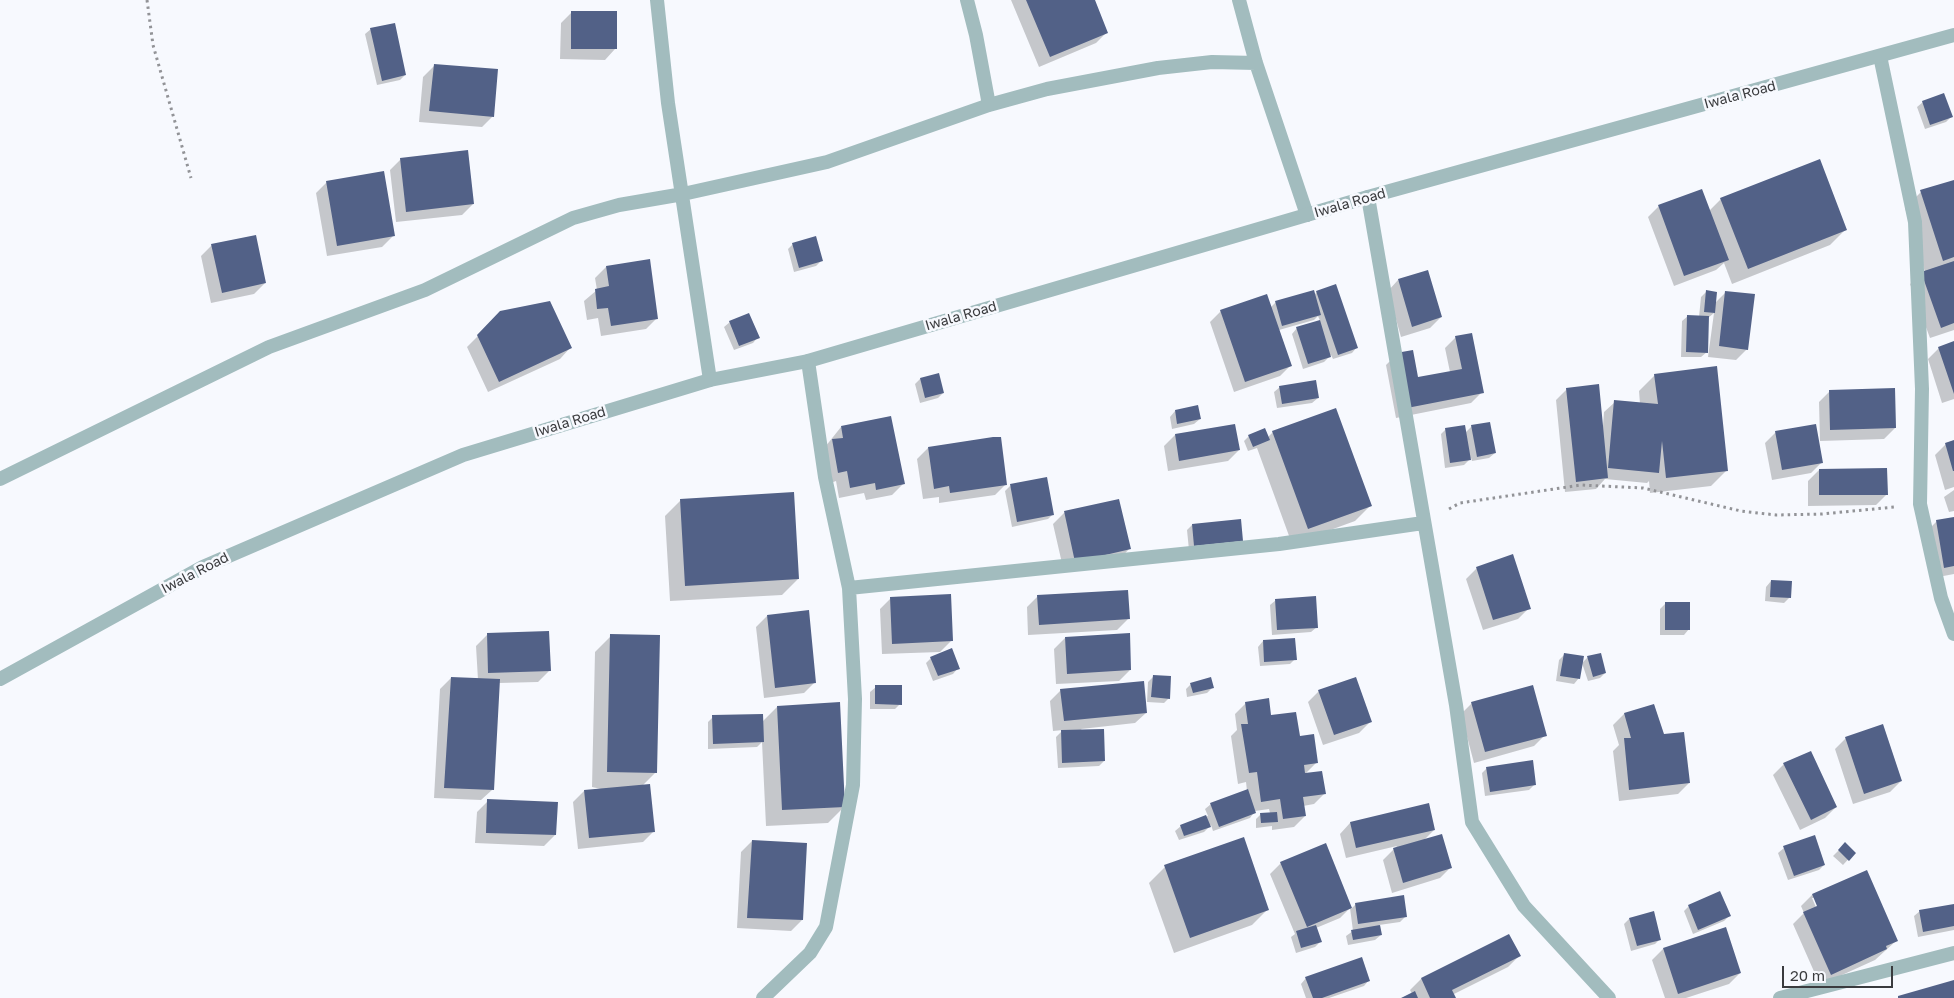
<!DOCTYPE html>
<style>
body{margin:0}
#map{position:relative;width:1954px;height:998px;overflow:hidden;background:#f7f9fe;font-family:"Golos Text",sans-serif}
canvas{display:block}
.scale{position:absolute;left:1782px;top:966px;width:111px;height:22px;box-sizing:border-box;border:2px solid #3a3b3e;border-top:0;padding-left:6px;font-size:15px;line-height:18px;white-space:nowrap;color:#3a3b3e;-webkit-text-stroke:4px #f7f9fe;paint-order:stroke}
</style>
<div id="map">
<canvas width="1954" height="998"></canvas>
<div class="scale">20 m</div>
</div>
<script>
const context = document.querySelector('canvas').getContext('2d');
context.lineJoin = 'round';
function fillPath(path, color) { context.fillStyle = color; context.fill(path, 'evenodd'); }
const toPath = rows => new Path2D(rows.map(r => 'M' + r).join(''));
function trace(path, color, width, dash) { context.strokeStyle = color; context.lineWidth = width; context.lineCap = dash ? 'butt' : 'round'; context.setLineDash(dash || []); context.stroke(path); }
function label(font, color, halo, rows, align = 'center') {
  context.font = font + ' "Golos Text",sans-serif'; context.lineWidth = 5; context.setLineDash([]); context.textBaseline = 'middle'; context.strokeStyle = halo; context.fillStyle = color; for (const [text, x, y, turn = 0] of rows) {
    context.save(); context.translate(x, y); context.rotate((+turn || 0) * Math.PI / 180); context.textAlign = isNaN(turn) ? turn : align; if (halo) context.strokeText(text, 0, 0); context.fillText(text, 0, 0); context.restore();
  }
}
fillPath(toPath([
 [1011,0,1093,0,1107,32,1096,43,1039,67],
 [572,12,615,49,605,60,560,59,561,23],
 [371,29,405,75,400,80,377,85,365,34],
 [434,66,493,116,482,127,419,122,423,77],
 [1923,102,1951,117,1946,122,1925,129,1917,107],
 [401,159,473,204,462,215,396,222,390,170],
 [1954,181,1954,330,1930,338,1910,284,1925,272,1905,208,1921,192],
 [327,182,393,236,382,247,327,256,316,193],
 [1721,199,1846,229,1830,245,1732,284,1724,263,1716,270,1674,286,1648,217,1659,206,1709,211],
 [793,244,821,261,816,266,794,272,788,249],
 [212,245,265,283,254,294,211,303,201,256],
 [649,261,657,318,646,329,601,336,598,318,587,320,584,301,597,290,595,278,606,267],
 [1398,280,1441,317,1430,328,1401,337,1388,291],
 [1707,291,1715,303,1726,292,1747,349,1736,360,1708,357,1714,313,1708,318,1707,352,1701,357,1681,357,1682,321,1688,316,1699,317,1701,297],
 [1317,292,1357,347,1352,353,1333,359,1331,355,1324,362,1303,369,1292,334,1297,328,1320,321,1318,316,1314,320,1279,330,1291,365,1280,376,1234,392,1210,322,1221,311,1271,307,1276,302,1314,295],
 [501,313,570,348,560,359,488,392,467,347],
 [730,322,758,337,753,343,734,350,724,327],
 [1456,337,1482,392,1471,403,1396,418,1386,365,1397,354,1417,378,1450,372,1445,348],
 [1954,342,1954,399,1942,403,1928,359,1939,348],
 [938,375,943,393,938,398,920,403,915,384,920,379],
 [1655,375,1727,470,1711,486,1650,493,1649,481,1647,483,1605,479,1596,489,1565,492,1556,400,1567,389,1603,426,1604,412,1615,402,1640,404,1639,391],
 [1280,387,1318,398,1312,403,1277,408,1274,392],
 [1830,391,1895,428,1884,439,1820,441,1819,402],
 [1175,411,1200,419,1194,424,1172,429,1170,417],
 [1234,425,1239,450,1228,461,1168,471,1164,446,1175,435],
 [1472,426,1495,453,1489,458,1472,461,1471,458,1464,465,1445,468,1441,434,1446,429,1465,433],
 [841,427,903,484,892,495,866,500,864,493,839,498,836,481,828,484,821,452],
 [1273,432,1371,505,1355,521,1292,544,1257,448,1248,451,1244,441,1249,436,1268,437],
 [1776,432,1822,462,1811,473,1772,480,1765,443],
 [1954,441,1954,487,1945,490,1935,455,1946,444],
 [928,448,1006,484,995,495,939,503,939,497,923,499,917,459],
 [1819,470,1887,494,1876,505,1808,506,1808,481],
 [1010,486,1053,514,1048,519,1012,527,1005,491],
 [1954,490,1954,511,1949,512,1944,497],
 [681,500,798,579,782,595,670,601,665,516],
 [1118,500,1129,549,1119,560,1064,572,1053,524,1064,513],
 [1954,518,1954,574,1933,578,1926,532,1937,521],
 [1239,521,1189,550,1187,530,1192,525],
 [1477,568,1529,608,1518,619,1483,630,1466,579],
 [1771,581,1790,597,1784,603,1765,601,1766,587],
 [1038,596,1128,619,1117,630,1028,635,1027,607],
 [891,598,951,641,940,652,882,654,880,609],
 [1276,600,1317,627,1311,632,1272,635,1270,605],
 [1665,604,1689,629,1684,635,1660,635,1660,609],
 [767,616,815,682,804,693,764,698,756,627],
 [487,635,549,671,538,682,499,683,492,790,481,800,434,798,440,689,451,678,478,680,476,646],
 [611,636,656,772,642,786,654,831,643,842,578,849,573,802,584,791,601,789,592,787,595,652],
 [1065,638,1130,670,1119,681,1056,684,1054,649],
 [1263,641,1295,659,1290,664,1260,666,1258,647],
 [1565,654,1579,678,1574,684,1556,681,1559,660],
 [1588,657,1605,673,1600,678,1588,681,1582,663],
 [931,658,958,668,953,674,933,681,926,663],
 [1153,677,1169,698,1164,703,1147,702,1148,682],
 [1191,684,1212,688,1207,693,1187,697,1186,689],
 [876,687,900,704,895,709,870,709,870,692],
 [1061,690,1146,713,1135,723,1081,729,1104,761,1099,766,1058,768,1056,737,1063,730,1053,731,1050,701],
 [1319,691,1370,722,1359,733,1323,745,1308,702],
 [1246,703,1299,737,1317,762,1304,775,1325,793,1314,804,1303,806,1305,816,1294,827,1272,830,1272,826,1256,828,1256,819,1261,814,1270,813,1269,809,1255,811,1250,818,1213,831,1211,825,1204,832,1179,840,1175,831,1181,826,1208,816,1205,809,1211,804,1247,791,1246,782,1238,784,1231,736,1237,730,1235,714],
 [1472,703,1545,735,1534,746,1474,763,1461,714],
 [1654,705,1663,735,1689,783,1678,794,1619,801,1613,751,1619,745,1613,725,1624,714],
 [777,707,844,807,828,823,766,826,762,742,757,747,708,749,708,722,713,717,762,722],
 [1846,738,1901,781,1890,792,1853,804,1835,749],
 [1784,764,1836,807,1825,818,1800,830,1773,775],
 [1487,768,1535,784,1529,790,1485,796,1482,773],
 [488,801,555,835,544,846,475,843,477,812],
 [1350,823,1434,830,1423,841,1451,867,1440,878,1392,893,1383,860,1397,846,1346,858,1340,834],
 [752,841,802,920,791,931,737,928,741,852],
 [1325,844,1351,909,1356,904,1405,917,1400,922,1379,925,1381,935,1375,940,1348,945,1346,936,1353,931,1350,908,1340,918,1316,928,1320,942,1315,947,1296,953,1291,937,1295,934,1270,874,1281,863],
 [1845,844,1854,853,1843,865,1833,856],
 [1784,848,1824,865,1819,870,1788,880,1778,853],
 [1165,867,1268,909,1252,925,1174,953,1149,883],
 [1866,872,1896,941,1875,960,1820,985,1793,924,1804,913,1801,906,1812,895],
 [1812,898,1815,898,1820,911,1818,912],
 [1954,905,1954,930,1918,937,1914,916,1920,911],
 [1689,906,1729,916,1724,921,1693,934,1684,911],
 [1629,919,1660,939,1655,944,1631,951,1624,924],
 [1725,929,1740,973,1729,984,1686,998,1665,998,1652,960,1663,949],
 [1509,936,1519,956,1508,967,1452,995,1454,998,1403,998,1412,994,1410,990,1421,979],
 [1306,978,1369,980,1364,986,1329,998,1306,998,1301,984]
]), '#0003');
fillPath(toPath([
 [1026,0,1095,0,1108,33,1050,57],
 [571,11,617,11,617,49,571,49],
 [395,23,406,75,382,81,370,28],
 [434,64,498,69,494,117,429,111],
 [1944,93,1953,117,1930,125,1922,101],
 [468,150,474,204,406,212,400,158],
 [1820,159,1847,230,1748,269,1720,198],
 [384,171,395,236,337,246,326,181],
 [1954,180,1954,257,1943,261,1920,190],
 [1702,189,1729,260,1684,276,1658,205],
 [256,235,266,283,222,293,211,244],
 [816,236,823,261,799,268,792,243],
 [650,259,658,319,611,326,608,308,597,309,595,289,609,286,606,266],
 [1954,261,1954,323,1941,328,1921,272],
 [1428,270,1442,317,1412,327,1398,279],
 [1336,284,1358,348,1338,355,1316,291],
 [1314,290,1321,315,1282,326,1275,301],
 [1706,290,1717,292,1715,313,1704,312],
 [1725,291,1755,294,1748,350,1719,346],
 [1267,294,1292,366,1245,382,1220,310],
 [550,301,572,348,499,382,477,335,500,311],
 [749,313,760,338,739,346,729,321],
 [1687,315,1709,316,1708,353,1686,352],
 [1320,320,1331,357,1308,364,1296,327],
 [1472,333,1484,393,1407,408,1396,353,1413,350,1418,377,1462,369,1455,336],
 [1954,341,1954,394,1938,347],
 [1717,366,1728,471,1666,478,1662,441,1659,473,1608,468,1614,400,1658,404,1654,374],
 [939,373,944,393,925,398,920,378],
 [1316,380,1319,398,1282,404,1279,386],
 [1599,384,1608,478,1576,482,1566,388],
 [1895,388,1896,428,1830,430,1829,390],
 [1198,405,1201,419,1177,424,1175,410],
 [1336,408,1372,506,1308,529,1272,431],
 [891,416,905,484,876,490,875,483,850,488,847,471,838,473,832,439,843,438,841,426],
 [1490,422,1496,453,1477,457,1471,425],
 [1235,424,1240,450,1179,461,1175,434],
 [1816,424,1823,463,1782,470,1775,431],
 [1465,425,1471,460,1450,463,1445,428],
 [1265,428,1270,440,1253,447,1248,435],
 [993,437,1001,437,1007,485,950,493,949,486,934,489,928,447],
 [1954,440,1954,471,1953,471,1945,443],
 [1887,468,1888,495,1819,495,1819,469],
 [1047,477,1054,515,1017,522,1010,484],
 [794,492,799,579,685,586,680,499],
 [1119,499,1131,549,1075,562,1064,511],
 [1954,517,1954,566,1944,568,1936,520],
 [1241,519,1243,541,1194,546,1192,524],
 [1513,554,1531,609,1493,620,1476,567],
 [1771,580,1792,581,1791,598,1770,597],
 [1128,590,1130,619,1039,625,1037,595],
 [951,594,953,641,892,644,890,597],
 [1316,596,1318,628,1277,630,1275,599],
 [1665,602,1690,602,1690,630,1665,630],
 [809,610,816,683,775,688,767,615],
 [549,631,551,671,488,673,487,633],
 [1130,633,1131,670,1067,674,1065,637],
 [610,634,660,635,657,773,607,772],
 [1295,638,1297,660,1264,662,1263,640],
 [952,648,960,669,938,676,930,657],
 [1564,653,1584,656,1580,679,1560,676],
 [1601,653,1606,673,1593,677,1587,656],
 [1153,675,1171,676,1170,699,1151,697],
 [451,677,500,679,494,790,444,788],
 [1211,677,1214,688,1193,693,1190,683],
 [1356,677,1372,722,1334,735,1318,690],
 [1144,681,1147,713,1064,721,1060,689],
 [875,685,902,685,902,705,875,704],
 [1533,685,1547,736,1485,752,1471,702],
 [1269,698,1271,715,1296,712,1300,736,1314,734,1318,763,1304,765,1305,773,1322,771,1326,794,1303,797,1306,816,1283,819,1280,799,1261,802,1257,772,1249,773,1241,724,1248,724,1245,702],
 [840,702,845,807,782,810,777,706],
 [1654,704,1664,734,1684,732,1690,783,1629,790,1624,738,1631,738,1624,713],
 [763,714,764,742,713,744,712,715],
 [1883,724,1902,781,1864,794,1845,737],
 [1104,729,1105,761,1062,763,1061,730],
 [1811,751,1837,807,1811,820,1783,763],
 [1533,760,1536,785,1490,792,1486,767],
 [650,784,655,832,589,838,584,790],
 [1248,789,1256,813,1219,827,1210,803],
 [487,799,558,802,556,835,486,833],
 [1429,803,1435,830,1356,848,1350,822],
 [1277,812,1278,822,1261,823,1260,813],
 [1206,815,1211,827,1184,836,1180,825],
 [1442,834,1452,868,1403,883,1393,848],
 [1815,835,1825,865,1794,876,1783,846],
 [1244,837,1269,910,1190,938,1164,865],
 [752,840,807,843,803,920,747,918],
 [1845,842,1856,853,1849,861,1838,850],
 [1326,843,1352,908,1307,927,1280,862],
 [1867,870,1898,941,1886,946,1887,949,1831,975,1803,912,1817,906,1812,894],
 [1720,891,1731,916,1698,930,1688,905],
 [1404,895,1407,917,1358,924,1355,903],
 [1954,904,1954,926,1923,932,1919,910],
 [1654,911,1661,940,1637,946,1629,918],
 [1316,925,1322,942,1301,948,1296,931],
 [1380,925,1382,935,1353,940,1351,930],
 [1726,927,1741,973,1678,994,1663,948],
 [1509,934,1521,956,1452,990,1456,998,1430,998,1421,978],
 [1362,957,1370,981,1322,998,1313,998,1305,977],
 [1954,980,1954,998,1898,998,1898,996],
 [1415,991,1418,998,1401,998]
]), '#526187');
trace(toPath([
 [147,0,153,45,191,178],
 [1449,509,1460,503,1581,485,1643,488,1741,511,1776,515,1822,514,1894,507]
]), '#929397', 3, [2.5, 4]);
trace(toPath([
 [657,0,668,103,710,380],
 [967,0,976,35,989,105],
 [1239,0,1256,63,1307,215],
 [1880,56,1915,222,1922,389,1920,504,1941,598,1954,634],
 [1368,197,1456,705,1472,822,1524,906,1609,998],
 [0,479,269,347,425,290,573,218,619,205,683,194,827,162,989,105,1047,89,1158,68,1212,62,1256,63],
 [849,588,1279,544,1423,523],
 [763,998,810,953,826,927,853,785,855,699,849,588,825,477,808,361],
 [1780,998,1954,953]
]), '#a2bcbe', 14);
trace(toPath([
 [0,679,203,567,463,455,710,380,808,361,1368,197,1954,35]
]), '#a2bcbe', 14);
label('14px', '#3a3b3e', '#f7f9fe', [
 ["Iwala Road",1740,95,-15],
 ["Iwala Road",1350,203,-16],
 ["Iwala Road",961,316,-16],
 ["Iwala Road",570,422,-17],
 ["Iwala Road",195,573,-27]
]);
</script>
